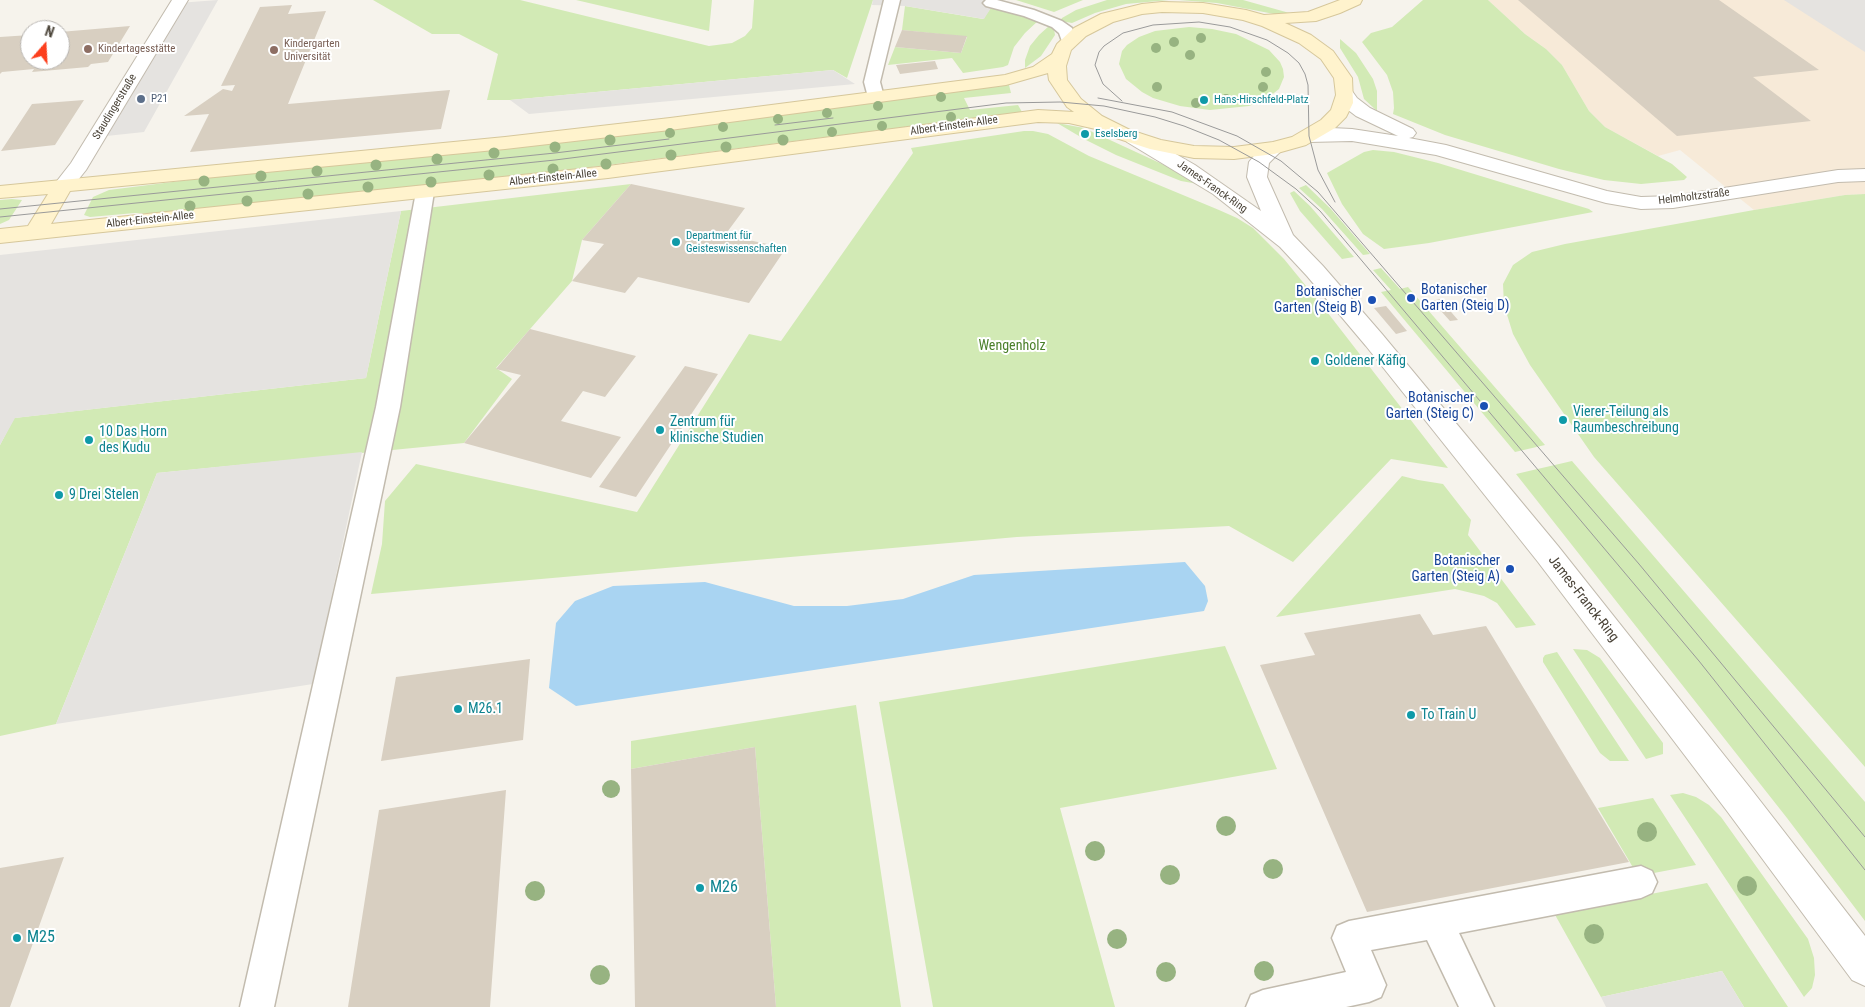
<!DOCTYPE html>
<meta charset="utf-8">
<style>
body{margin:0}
#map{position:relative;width:1865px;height:1007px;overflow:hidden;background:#f6f3ec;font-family:"Roboto Condensed",sans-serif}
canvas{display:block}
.north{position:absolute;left:20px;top:20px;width:50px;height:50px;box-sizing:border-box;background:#fff;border:1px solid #b7b4b0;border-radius:50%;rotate:19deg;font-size:14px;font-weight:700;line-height:20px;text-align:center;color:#4b4439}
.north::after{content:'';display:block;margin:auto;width:18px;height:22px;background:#fc3f1d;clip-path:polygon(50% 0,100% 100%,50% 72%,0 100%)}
</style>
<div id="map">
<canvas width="1865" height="1007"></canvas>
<div class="north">N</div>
</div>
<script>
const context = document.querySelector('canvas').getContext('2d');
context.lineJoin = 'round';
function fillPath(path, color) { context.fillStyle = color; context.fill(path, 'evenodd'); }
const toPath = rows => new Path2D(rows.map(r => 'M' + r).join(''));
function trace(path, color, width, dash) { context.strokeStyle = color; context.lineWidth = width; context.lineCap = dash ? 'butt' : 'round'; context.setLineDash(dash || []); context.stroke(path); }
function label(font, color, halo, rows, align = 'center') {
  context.font = font + ' "Roboto Condensed",sans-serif'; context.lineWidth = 4; context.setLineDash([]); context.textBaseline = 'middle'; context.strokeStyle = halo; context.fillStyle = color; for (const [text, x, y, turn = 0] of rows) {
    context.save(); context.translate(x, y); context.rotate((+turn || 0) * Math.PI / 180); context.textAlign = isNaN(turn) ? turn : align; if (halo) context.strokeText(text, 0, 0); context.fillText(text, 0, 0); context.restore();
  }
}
fillPath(toPath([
 [1488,0,1865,0,1865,194,1845,195,1754,210,1680,150,1658,156,1605,127,1589,111,1562,65,1546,49,1525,34]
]), '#f7ead8');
fillPath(toPath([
 [373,0,520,0,709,46,732,43,745,36,752,28,754,0,873,0,847,78,833,70,510,100,487,100,498,54,459,34,432,34],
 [576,0,712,0,709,31],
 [1016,0,1083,0,1054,12],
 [1107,0,1169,0,1126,4,1095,13,1072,23,1060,21,1062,18,1076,10],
 [1179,0,1243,0,1293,14,1274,14,1217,3],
 [1423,0,1488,0,1525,34,1546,49,1562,65,1589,111,1605,127,1672,164,1687,177,1684,180,1641,184,1604,180,1559,169,1445,135,1393,114,1394,108,1393,92,1387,75,1362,42,1371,33,1392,27],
 [905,6,983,19,992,6,1039,20,1025,33,1014,47,1008,65,1003,67,963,73,952,58,888,65,895,47,961,53,967,37,902,30],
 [1049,26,1054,29,1055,35,1041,56,1025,68,1025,60,1030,46,1039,35],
 [1189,27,1212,29,1236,34,1269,50,1280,62,1283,69,1284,77,1279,89,1265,100,1249,106,1210,110,1180,106,1153,98,1142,92,1126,79,1119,64,1122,51,1127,45,1139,37,1155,31],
 [1340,39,1356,53,1373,79,1377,91,1377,111,1364,99,1358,77,1340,48],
 [1009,85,1011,93,964,98,970,110,1018,105,1022,112,553,172,156,214,135,213,90,217,84,215,93,197,109,190,196,179,671,128],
 [1057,123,1084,128,1175,170,1198,184,1181,181,1116,155,1084,139],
 [1024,131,1033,131,1048,134,1089,156,1219,210,1237,218,1253,228,1284,259,1324,308,1448,468,1391,459,1293,562,1229,526,1017,537,371,594,382,544,385,501,416,464,637,512,749,334,781,341,913,153,911,148],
 [1373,150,1394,152,1438,163,1589,209,1593,212,1429,243,1384,249,1363,234,1342,204,1327,173,1364,152],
 [631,184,582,240,572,281,496,368,512,379,464,443,157,473,56,724,0,736,0,445,14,418,366,378,401,211],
 [1306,185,1330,208,1370,254,1363,255,1322,209,1299,188],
 [1294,191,1310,206,1354,257,1342,259,1300,211,1291,195,1290,193],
 [1865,194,1865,767,1594,457,1530,365,1513,334,1504,305,1503,284,1513,265,1532,252,1565,244,1754,210,1845,195],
 [12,199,22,200,9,220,0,224,0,200],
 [1381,268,1400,289,1408,287,1545,445,1515,452,1381,292,1391,290,1373,270],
 [1572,461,1865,802,1865,921,1787,818,1516,474],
 [1402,476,1418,480,1443,484,1471,520,1468,535,1536,625,1516,628,1497,603,1484,596,1455,589,1276,617],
 [1225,646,1277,769,1060,808,1115,1007,933,1007,879,702],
 [1573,649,1587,650,1600,658,1663,743,1663,754,1646,759],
 [1557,652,1629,761,1610,761,1600,753,1543,662,1543,658,1545,655],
 [856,705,901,1007,776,1007,755,747,631,769,631,741],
 [1683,793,1696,797,1709,805,1721,817,1808,939,1814,958,1815,975,1812,988,1804,997,1670,795],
 [1653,798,1696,865,1638,876,1598,808],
 [1707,883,1788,1007,1744,1007,1722,971,1601,997,1554,913]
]), '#d2eab5');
fillPath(toPath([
 [218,0,144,132,97,137,178,3],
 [873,0,996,0,984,19,905,6,872,5],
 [1784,0,1865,0,1865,52],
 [833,70,855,84,529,114,510,100],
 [401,211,366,378,15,418,0,445,0,255],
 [362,452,313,684,56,724,157,473],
 [1722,971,1744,1007,1606,1007,1601,997]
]), '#e5e3e0');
fillPath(toPath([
 [1185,562,1205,586,1208,601,1204,611,576,706,549,688,556,623,575,601,613,586,705,582,794,606,847,606,903,599,974,575]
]), '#a9d4f2');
fillPath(toPath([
 [1518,0,1719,0,1819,70,1753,77,1811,121,1677,136],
 [292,5,288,14,326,11,288,104,450,90,441,129,190,152,209,114,184,116,223,89,232,91,235,85,221,86,260,7],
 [130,26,108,62,91,64,88,67,32,72,34,69,2,72,0,74,0,37,30,35,30,60,60,60,60,32],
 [902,30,944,34,967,36,961,53,895,47],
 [935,61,938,69,900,74,896,65],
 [84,100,55,145,1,151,32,104],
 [631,184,745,208,725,235,786,248,749,303,638,277,625,293,572,281,604,244,582,240],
 [1440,299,1458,320,1450,321,1432,301],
 [1386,306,1407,331,1396,334,1374,308],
 [530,329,636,356,605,397,583,391,561,421,621,437,591,478,464,443,521,375,496,369],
 [685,366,718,374,636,497,599,487],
 [1420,614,1433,635,1486,626,1629,862,1367,912,1260,665,1315,655,1304,633],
 [530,659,523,740,381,761,396,677],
 [755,747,776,1007,635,1007,631,769],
 [506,790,490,1007,348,1007,379,810],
 [64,857,10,1007,0,1007,0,868]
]), '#d8cfc1');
const lane = toPath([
 [884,0,900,0,880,82,884,97,882,101,876,102,870,101,868,97,864,82,884,0],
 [986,0,997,0,1034,10,1062,21,1072,28,1077,41,1075,44,1063,44,1059,33,1052,27,1024,16,986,6,983,3,986,0],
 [425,186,432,188,434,192,400,407,274,1007,240,1007,376,407,416,192,418,188,425,186],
 [1641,866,1652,871,1657,882,1652,893,1641,898,1459,933,1494,1007,1459,1007,1427,940,1371,950,1386,985,1381,997,1369,1002,1346,1007,1246,1007,1251,995,1263,990,1346,972,1332,938,1337,926,1349,921,1641,866]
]);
const street = toPath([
 [172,0,188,0,86,170,70,190,63,192,56,190,53,186,71,163,172,0],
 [1345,89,1352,91,1357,98,1370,108,1413,129,1416,133,1413,137,1409,138,1446,145,1607,191,1641,197,1673,196,1838,170,1865,169,1865,181,1838,182,1673,208,1641,209,1606,203,1436,155,1352,141,1309,142,1302,140,1299,136,1302,132,1331,128,1352,129,1398,136,1356,116,1343,106,1336,95,1338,91,1345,89],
 [1134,132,1141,134,1195,165,1261,211,1247,177,1249,162,1260,148,1274,142,1281,144,1284,148,1269,163,1267,177,1293,235,1323,266,1382,334,1558,546,1751,789,1865,936,1865,986,1852,980,1727,811,1538,562,1366,346,1307,276,1280,247,1213,194,1127,142,1124,138,1127,134,1134,132]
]);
const secondary = toPath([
 [1340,0,1362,0,1360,4,1340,13,1316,21,1285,23,1311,35,1333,51,1352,78,1353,103,1346,117,1335,128,1306,145,1274,154,1234,159,1194,158,1150,149,1116,138,1100,130,1069,123,1038,122,608,178,0,243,0,229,28,226,48,194,0,198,0,186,505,137,670,118,1005,75,1033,67,1052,54,1057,44,1074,28,1101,14,1142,4,1162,2,1203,3,1246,10,1264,15,1308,12,1340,0],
 [1162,12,1203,13,1243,20,1262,26,1299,43,1321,59,1334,78,1336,95,1331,110,1321,120,1292,137,1273,142,1234,147,1194,146,1161,140,1130,130,1102,116,1081,99,1067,80,1066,66,1071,50,1086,36,1113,22,1142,14,1162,12],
 [1048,73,1049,80,1067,107,1074,112,1038,110,608,166,51,224,70,191,505,149,670,130,1006,85,1048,73]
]);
trace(lane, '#c2bbae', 3);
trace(street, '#c2bbae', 2);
trace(secondary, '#d6c79b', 2);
fillPath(lane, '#fff');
fillPath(street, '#fff');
fillPath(secondary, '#fff3cd');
trace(toPath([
 [1098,98,1172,112,1237,136,1281,161,1318,192,1639,564,1865,837],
 [1122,101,1103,84,1095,65,1099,52,1104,46,1123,33,1153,25,1199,22,1230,27,1267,40,1288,53,1299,63,1305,74,1308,85,1309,136,1318,170,1335,202],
 [775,125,833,118],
 [0,209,555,153,669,139],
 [0,217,555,160,1006,103,1060,102,1104,106,1155,117,1184,126,1219,140,1259,162,1296,189,1320,211,1699,661,1865,870]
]), '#9a9a9a', 1);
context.fillStyle = '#97b381';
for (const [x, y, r] of [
 [1201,38,5],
 [1174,42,5],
 [1156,48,5],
 [1190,55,5],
 [1266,72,5],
 [1157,87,5],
 [1263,87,5],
 [941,97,5],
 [1226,99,5],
 [1196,103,5],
 [878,106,5],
 [827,113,5],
 [951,117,5],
 [778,119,5],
 [882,126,5],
 [723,127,5],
 [832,132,5],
 [670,133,5],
 [610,140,5.5],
 [783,140,5.5],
 [555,147,5.5],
 [726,147,5.5],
 [494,153,5.5],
 [671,155,5.5],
 [437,159,5.5],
 [606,164,5.5],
 [376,165,5.5],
 [553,169,5.5],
 [317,171,5.5],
 [489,175,5.5],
 [261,176,5.5],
 [204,181,5.5],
 [431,182,5.5],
 [368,187,5.5],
 [308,194,5.5],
 [247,201,5.5],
 [190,206,5.5],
 [611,789,9],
 [1226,826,10],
 [1647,832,10],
 [1095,851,10],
 [1273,869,10],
 [1170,875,10],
 [1747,886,10],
 [535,891,10],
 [1594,934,10],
 [1117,939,10],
 [1264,971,10],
 [1166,972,10],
 [600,975,10]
]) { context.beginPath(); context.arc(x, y, r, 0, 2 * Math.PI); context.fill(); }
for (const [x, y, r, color] of [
 [88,49,5,"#8d6e63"],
 [274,50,5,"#8d6e63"],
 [141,99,5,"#5c6f8a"],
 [1204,100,5,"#0f9aa8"],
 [1085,134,5,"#0f9aa8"],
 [676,242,5,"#0f9aa8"],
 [1411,298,5,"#1a4fb4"],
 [1372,300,5,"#1a4fb4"],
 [1315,361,5,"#0f9aa8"],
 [1484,406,5,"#1a4fb4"],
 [1563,420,5,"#0f9aa8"],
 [660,430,5,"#0f9aa8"],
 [89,440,5,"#0f9aa8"],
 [59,495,5,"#0f9aa8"],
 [1510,569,5,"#1a4fb4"],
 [458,709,5,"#0f9aa8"],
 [1411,715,5,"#0f9aa8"],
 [700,888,5,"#0f9aa8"],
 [17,938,5,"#0f9aa8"]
]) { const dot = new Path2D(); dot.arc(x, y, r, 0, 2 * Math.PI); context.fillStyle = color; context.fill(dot); trace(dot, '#fff', 2); }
label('11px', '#785e54', '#fff', [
 ["Kindergarten",284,44],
 ["Universität",284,57],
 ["Kindertagesstätte",98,49]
], 'left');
label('11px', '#4e5e75', '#fff', [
 ["P21",151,99]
], 'left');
label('11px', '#0d838f', '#fff', [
 ["Hans-Hirschfeld-Platz",1214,100],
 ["Eselsberg",1095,134],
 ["Department für",686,236],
 ["Geisteswissenschaften",686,249]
], 'left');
label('11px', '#4b4439', '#fff', [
 ["Staudingerstraße",115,107,-59],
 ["Albert-Einstein-Allee",954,126,-8],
 ["Albert-Einstein-Allee",553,178,-6],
 ["James-Franck-Ring",1212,187,35],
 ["Helmholtzstraße",1694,197,-7],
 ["Albert-Einstein-Allee",150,220,-6]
]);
label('14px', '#164399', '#fff', [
 ["Botanischer",1421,290,"left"],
 ["Garten (Steig D)",1421,306,"left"],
 ["Botanischer",1362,292],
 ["Garten (Steig B)",1362,308],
 ["Botanischer",1474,398],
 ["Garten (Steig C)",1474,414],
 ["Botanischer",1500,561],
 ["Garten (Steig A)",1500,577]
], 'right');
label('14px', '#4a7f2a', '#fff', [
 ["Wengenholz",1012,346]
]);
label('14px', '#0d838f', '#fff', [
 ["Goldener Käfig",1325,361],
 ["Vierer-Teilung als",1573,412],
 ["Raumbeschreibung",1573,428],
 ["Zentrum für",670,422],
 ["klinische Studien",670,438],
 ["10 Das Horn",99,432],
 ["des Kudu",99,448],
 ["9 Drei Stelen",69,495],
 ["M26.1",468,709],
 ["To Train U",1421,715]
], 'left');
label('14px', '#4b4439', '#fff', [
 ["James-Franck-Ring",1583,599,52]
]);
label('16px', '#0d838f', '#fff', [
 ["M26",710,888],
 ["M25",27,938]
], 'left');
</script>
